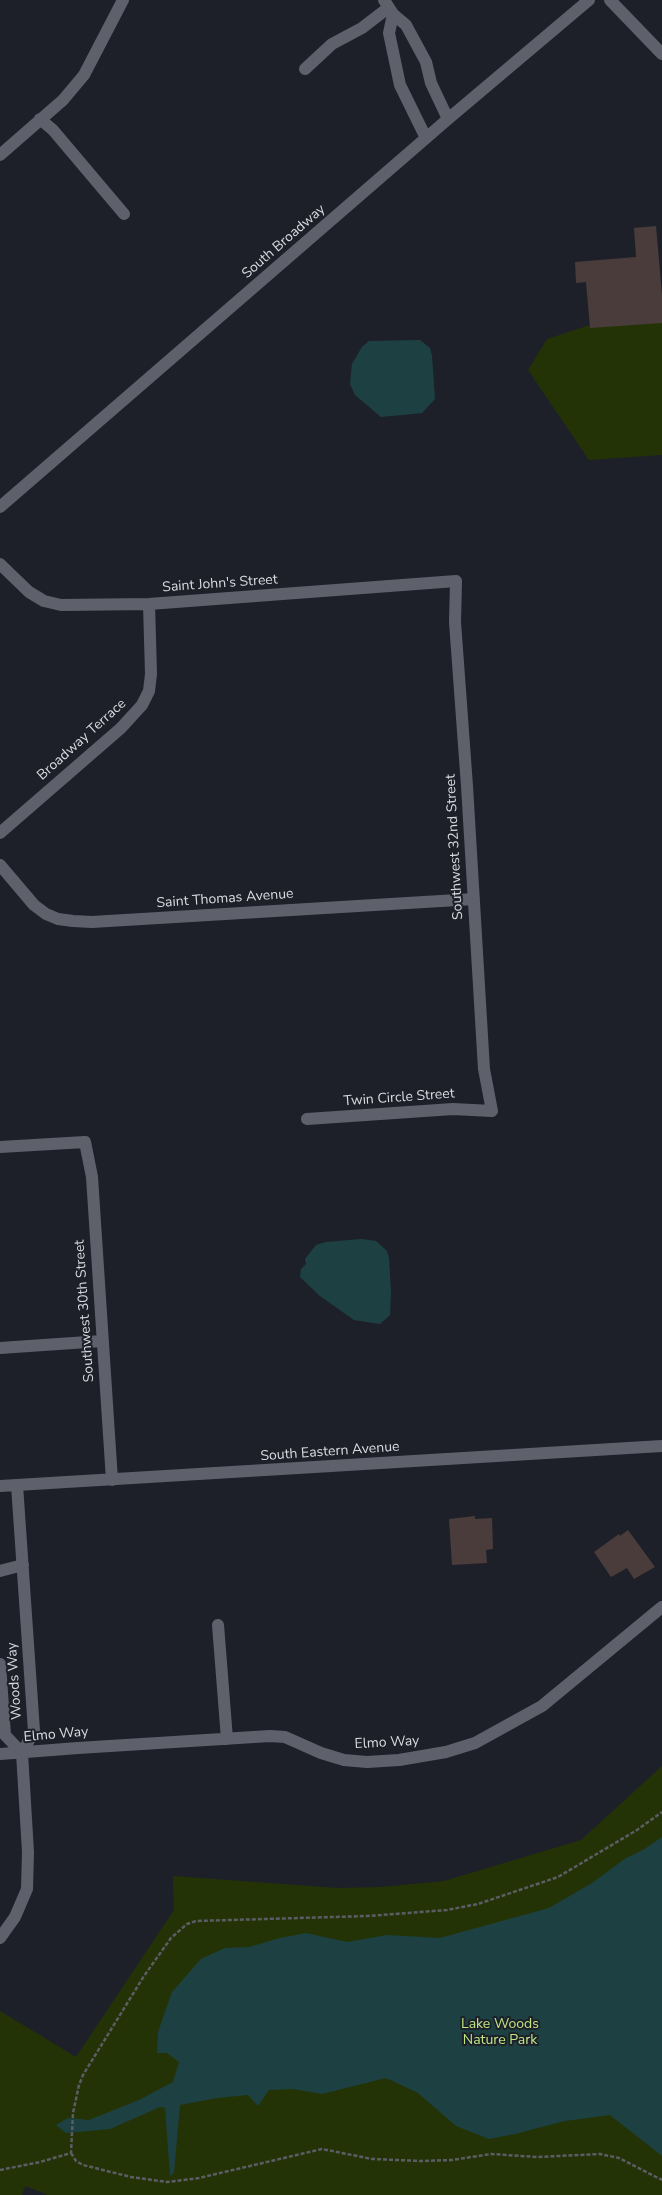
<!DOCTYPE html>
<style>
body{margin:0}
canvas{display:block;background:#1d2029}
</style>
<canvas width="662" height="2195"></canvas>
<script>
const context = document.querySelector('canvas').getContext('2d');
context.lineJoin = 'round';
function fillPath(path, color) { context.fillStyle = color; context.fill(path, 'evenodd'); }
const toPath = rows => new Path2D(rows.map(r => 'M' + r).join(''));
function trace(path, color, width, dash) { context.strokeStyle = color; context.lineWidth = width; context.lineCap = dash ? 'butt' : 'round'; context.setLineDash(dash || []); context.stroke(path); }
function label(font, color, halo, rows, align = 'center') {
  context.font = font + ' "Nunito Sans",sans-serif'; context.lineWidth = 4; context.setLineDash([]); context.textBaseline = 'middle'; context.strokeStyle = halo; context.fillStyle = color; for (const [text, x, y, turn = 0] of rows) {
    context.save(); context.translate(x, y); context.rotate((+turn || 0) * Math.PI / 180); context.textAlign = isNaN(turn) ? turn : align; if (halo) context.strokeText(text, 0, 0); context.fillText(text, 0, 0); context.restore();
  }
}
fillPath(toPath([
 [662,322,662,455,589,460,528,370,547,339,593,324],
 [662,1766,662,2195,48,2195,25,2186,22,2195,0,2195,0,2011,76,2057,174,1910,173,1876,337,1888,381,1887,444,1881,581,1840]
]), '#233306');
fillPath(toPath([
 [420,340,430,348,432,356,435,399,422,413,381,417,355,395,350,384,352,364,362,347,369,341],
 [361,1239,376,1241,387,1251,389,1258,391,1292,390,1315,380,1324,354,1320,320,1296,300,1277,301,1269,306,1264,305,1259,316,1245,326,1242],
 [662,1837,662,2156,610,2115,565,2121,515,2134,489,2139,456,2126,418,2093,386,2078,322,2094,293,2089,269,2090,258,2106,248,2095,217,2098,180,2105,174,2173,170,2176,165,2108,160,2107,110,2129,66,2133,56,2125,68,2118,89,2120,139,2100,173,2082,179,2062,167,2053,157,2053,158,2032,172,1992,201,1959,225,1948,249,1947,280,1938,306,1933,347,1942,387,1935,440,1938,549,1908,592,1883,626,1858,643,1850]
]), '#1d4143');
fillPath(toPath([
 [656,226,662,295,662,323,590,328,586,282,576,283,575,262,636,257,634,228],
 [475,1516,475,1519,492,1518,493,1549,486,1550,487,1563,452,1565,449,1519],
 [628,1530,655,1567,634,1579,627,1568,611,1577,594,1552,619,1534,620,1536]
]), '#493c3a');
trace(toPath([
 [71,2153,76,2161,83,2165,131,2177,167,2182,199,2178,322,2149,372,2159,422,2161,452,2160,491,2154,537,2157,600,2154,619,2158,662,2180],
 [0,2170,40,2162,71,2153,73,2113,79,2085,83,2075,144,1976,171,1938,187,1924,196,1921,368,1916,447,1910,478,1904,558,1877,637,1830,662,1812]
]), '#5b5d65', 2.5, [4, 2]);
trace(toPath([
 [384,0,393,14,406,25,426,62,431,83,448,119],
 [610,0,662,54],
 [393,14,389,33,400,85,426,138],
 [305,69,332,44,362,28,388,8],
 [40,119,53,130,124,214],
 [0,155,63,100,84,75,123,0],
 [0,507,448,119,589,0],
 [0,564,29,592,44,601,61,605,149,604,456,581,455,622,467,786,484,1069,492,1111,453,1109,307,1119],
 [0,833,121,728,142,705,149,691,151,674,149,604],
 [0,865,34,905,46,914,58,919,73,921,92,922,474,899],
 [0,1147,85,1142,92,1177,112,1480],
 [0,1348,102,1341],
 [0,1486,662,1446],
 [0,1571,23,1565],
 [218,1625,227,1739],
 [0,1664,5,1735,22,1753,34,1731,17,1485],
 [0,1754,78,1748,270,1736,285,1737,321,1753,344,1760,367,1762,399,1760,446,1752,475,1743,542,1706,662,1607],
 [0,1938,15,1917,27,1889,28,1852,22,1753]
]), '#5e616c', 12);
label('14px', '#d9dbe1', '#1d2029', [
 ["South Broadway",284,242,-41],
 ["Saint John's Street",220,584,-4],
 ["Broadway Terrace",82,740,-42],
 ["Southwest 32nd Street",455,847,-93],
 ["Saint Thomas Avenue",225,899,-4],
 ["Twin Circle Street",399,1098,-4],
 ["Southwest 30th Street",85,1311,-94],
 ["South Eastern Avenue",330,1452,-4],
 ["Woods Way",15,1681,-94],
 ["Elmo Way",56,1735,-5],
 ["Elmo Way",387,1743,-3]
]);
label('14px', '#bce683', '#1d2029', [
 ["Lake Woods",500,2025],
 ["Nature Park",500,2041]
]);
</script>
